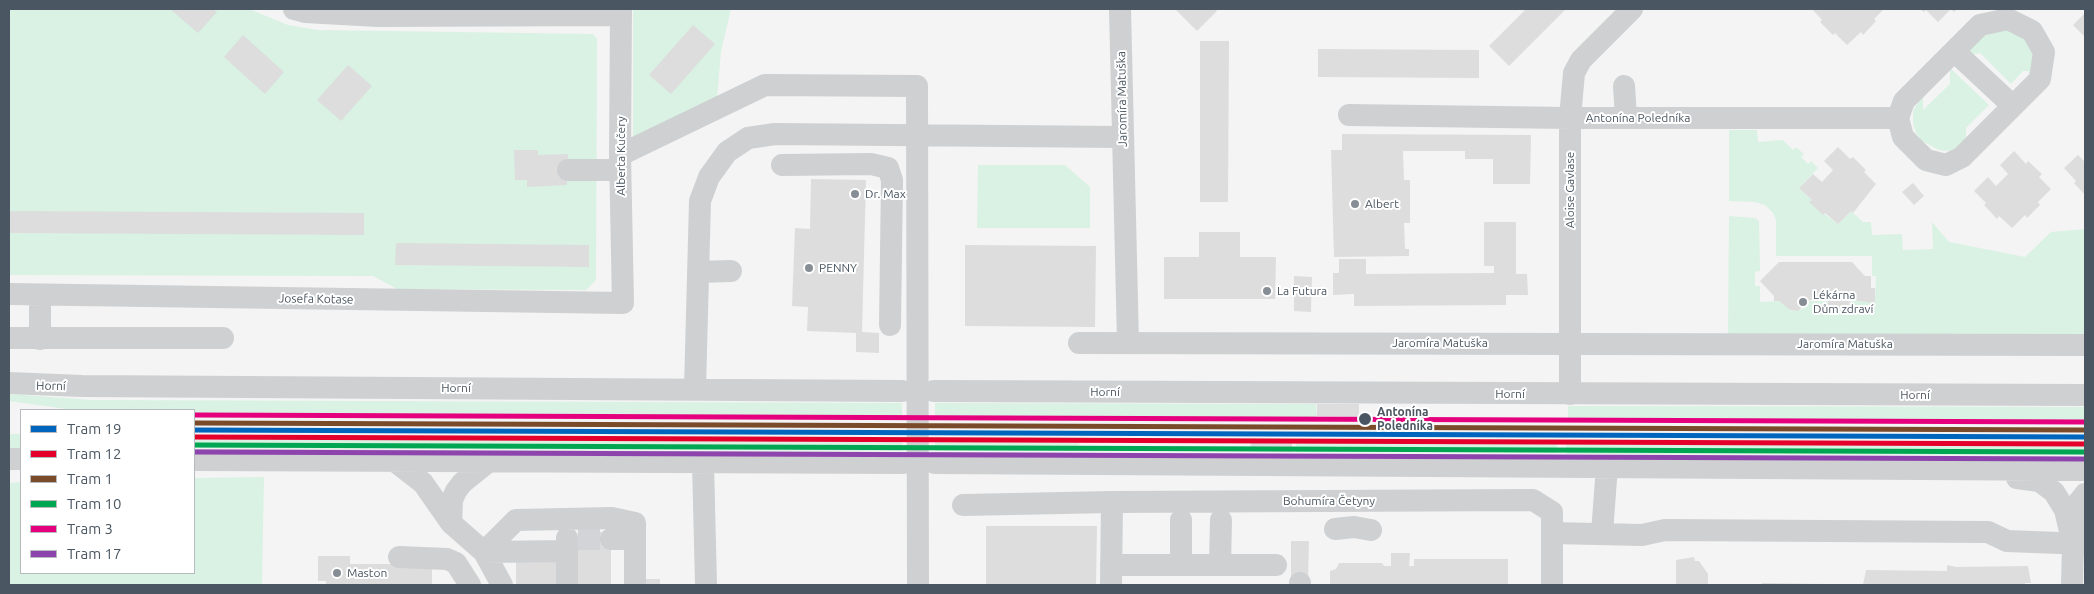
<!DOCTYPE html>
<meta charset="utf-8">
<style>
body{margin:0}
#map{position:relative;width:2094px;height:594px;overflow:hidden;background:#f4f4f4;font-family:Ubuntu,sans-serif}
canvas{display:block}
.frame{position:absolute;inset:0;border:10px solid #4a5661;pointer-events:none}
.legend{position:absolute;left:20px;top:409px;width:175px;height:165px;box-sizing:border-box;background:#fff;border:1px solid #b7bbc0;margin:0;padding:6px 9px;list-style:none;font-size:15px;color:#4a5661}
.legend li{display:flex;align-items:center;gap:10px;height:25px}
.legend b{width:25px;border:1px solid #b7bbc0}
</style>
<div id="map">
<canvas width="2094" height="594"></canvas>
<div class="frame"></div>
<ul class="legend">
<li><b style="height:6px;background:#0065bd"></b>Tram 19</li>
<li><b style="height:6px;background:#e4002b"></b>Tram 12</li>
<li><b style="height:6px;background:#7a4b2a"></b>Tram 1</li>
<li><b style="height:6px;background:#00a651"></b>Tram 10</li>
<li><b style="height:6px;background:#e5007d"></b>Tram 3</li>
<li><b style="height:6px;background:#8e44ad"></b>Tram 17</li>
</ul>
</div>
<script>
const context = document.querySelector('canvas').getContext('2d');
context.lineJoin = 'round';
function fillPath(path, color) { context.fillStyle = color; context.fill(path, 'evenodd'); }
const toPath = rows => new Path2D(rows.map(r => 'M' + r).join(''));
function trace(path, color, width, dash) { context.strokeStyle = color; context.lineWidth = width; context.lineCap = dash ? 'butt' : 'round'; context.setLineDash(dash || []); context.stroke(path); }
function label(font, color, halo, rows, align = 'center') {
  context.font = font + ' Ubuntu,sans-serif'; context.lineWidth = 4; context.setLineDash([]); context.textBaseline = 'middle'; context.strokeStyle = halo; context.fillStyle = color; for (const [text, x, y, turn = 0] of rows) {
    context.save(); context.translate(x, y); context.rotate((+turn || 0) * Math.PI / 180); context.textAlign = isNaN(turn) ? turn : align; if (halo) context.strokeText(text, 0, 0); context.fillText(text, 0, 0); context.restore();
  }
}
fillPath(toPath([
 [9,9,249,9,288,25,317,30,593,34,597,39,596,280,586,290,397,289,373,276,9,275],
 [633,9,731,9,721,51,717,99,633,137],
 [2001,29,2019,33,2034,52,2029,80,2029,71,2023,71,2011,84,1980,53,1974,54,1974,64,1964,54,1981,37],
 [1950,68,1989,105,1966,128,1966,144,1948,151,1939,150,1922,141,1916,133,1913,123,1913,111,1923,95,1923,110,1950,84],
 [1729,130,1757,130,1758,142,1783,140,1793,150,1796,147,1804,154,1801,157,1808,164,1811,161,1818,168,1799,188,1812,200,1810,203,1838,224,1851,211,1863,222,1871,222,1872,235,1902,234,1903,250,1933,249,1932,222,1949,242,2025,257,2051,232,2085,229,2085,336,1728,335,1729,216,1755,218,1759,221,1760,271,1755,272,1755,286,1760,286,1760,302,1780,301,1791,311,1795,311,1802,309,1810,301,1829,301,1829,304,1825,304,1825,309,1835,310,1849,309,1851,300,1875,303,1876,276,1872,276,1872,256,1776,256,1776,220,1773,213,1765,205,1755,202,1729,201],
 [978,165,1065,165,1090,187,1090,228,977,228],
 [9,394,92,400,902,403,902,416,194,415,194,410,74,410,9,401],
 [935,403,1316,404,1317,417,935,416],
 [1568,406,2085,407,2085,420,1568,418],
 [9,434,21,434,21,448,9,448],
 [194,436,902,438,902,451,194,448],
 [935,438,1079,438,1080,451,935,451],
 [1296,439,1557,440,1557,453,1296,452],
 [1566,440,2085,442,2085,455,1566,454],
 [264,477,262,585,9,585,9,483,21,482,21,573,194,573,194,478]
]), '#d9f2e3');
fillPath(toPath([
 [170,9,213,9,217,12,198,33],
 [1175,9,1215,9,1217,11,1197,31],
 [1526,9,1566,9,1509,66,1489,46],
 [1812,9,1884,9,1874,19,1876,21,1863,35,1861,32,1847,45,1835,33,1833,35,1820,22,1822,20],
 [1920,9,1957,9,1954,12,1951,9,1938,22,1926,10,1924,12],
 [2085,13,2085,37,2073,25],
 [693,25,715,44,671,94,649,75],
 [243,35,284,72,265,94,224,57],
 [1200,41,1229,41,1228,202,1200,202],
 [1318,49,1479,50,1479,78,1318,77],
 [348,65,372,86,341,121,317,100],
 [1342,134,1531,135,1530,184,1493,184,1493,159,1465,159,1465,151,1403,151,1404,180,1410,180,1410,223,1404,223,1405,249,1409,249,1409,256,1334,257,1331,150,1342,150],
 [1838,147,1850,159,1853,157,1866,170,1864,172,1876,184,1853,213,1851,211,1838,224,1825,213,1823,215,1809,202,1812,200,1799,188,1813,174,1822,182,1833,170,1824,161],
 [514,150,538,150,538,155,568,154,567,185,527,187,527,180,515,180],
 [2014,151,2026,164,2028,161,2042,174,2039,177,2051,189,2038,202,2040,205,2027,218,2025,215,2012,228,1999,216,1997,219,1984,205,1986,203,1974,191,1988,177,1996,186,2008,174,2000,165],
 [2078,155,2085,162,2085,195,2074,183,2076,181,2064,168],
 [811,179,866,180,862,332,879,333,879,353,856,352,856,333,807,331,808,307,792,306,795,228,810,229],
 [1913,183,1924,196,1914,205,1902,192],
 [9,211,364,213,364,235,9,233],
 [1484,222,1516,222,1516,274,1527,274,1528,295,1506,295,1506,305,1354,306,1354,294,1333,295,1333,273,1339,273,1339,259,1366,259,1366,274,1494,273,1494,266,1484,266],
 [1199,232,1240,232,1240,257,1276,257,1275,299,1164,299,1164,257,1199,257],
 [396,243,589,245,589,267,395,265],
 [965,245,1096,246,1095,327,965,326],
 [1779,262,1852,262,1865,276,1871,276,1871,288,1875,288,1875,303,1850,300,1849,308,1834,310,1824,309,1824,303,1828,303,1828,300,1810,300,1798,311,1790,310,1779,301,1774,301,1774,296,1760,281],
 [1294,276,1312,277,1311,312,1294,311],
 [1317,404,1359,404,1359,417,1317,416],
 [1251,439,1292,440,1292,452,1250,451],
 [986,526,1097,526,1096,585,986,585],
 [578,532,611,532,611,585,516,585,516,548,578,549],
 [1291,541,1309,541,1308,583,1291,583],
 [1391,553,1410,553,1409,566,1414,566,1414,559,1508,559,1508,585,1330,585,1330,571,1336,569,1339,563,1382,563,1384,566,1391,566],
 [318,556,350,556,350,564,427,564,432,569,432,585,326,585,326,581,318,581],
 [1694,557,1695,561,1699,561,1708,574,1708,585,1676,585,1676,560],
 [1947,565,1956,567,2028,566,2031,583,2025,583,2025,585,1863,585,1866,570,1947,571],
 [644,579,660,579,660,585,644,585],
 [1762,583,1826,584,1826,585,1762,585]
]), '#ddddde');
trace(toPath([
 [578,539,611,539]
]), '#d2d4d7', 22, [22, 11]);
trace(toPath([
 [294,9,305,12,378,16,621,15],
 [1120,9,1128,342],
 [2008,19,2032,31,2044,52,2040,79,1962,157,1946,165,1926,160,1903,137,1898,118,1904,101,1980,25,2008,19],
 [1954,51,2013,106],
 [1624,86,1626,118],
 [1349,115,1570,118,1898,118],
 [620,155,765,85,917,86,918,585],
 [782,165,871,164,888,168,892,180,890,325],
 [568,170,620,170],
 [698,272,731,271],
 [9,294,623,303,620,155,621,9],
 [40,295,40,339],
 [9,338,223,338],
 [1079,343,2085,345],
 [9,383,82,386,902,391],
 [695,389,700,201,709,177,727,152,748,138,775,134,1122,137],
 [934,391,2085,395],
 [1570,394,1570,118,1574,73,1581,60,1632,9],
 [9,459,21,459],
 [194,460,903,463],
 [396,462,423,483,451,523,484,552,502,585],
 [703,463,706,585],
 [935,463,2085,470],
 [2017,478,2039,481,2054,492,2065,510,2073,544],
 [963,505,1112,502],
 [451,523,452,500,456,491,462,483,488,462],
 [1335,529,1354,527,1371,530],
 [1552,533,1642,535,1665,530,1988,532,2007,541,2085,544],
 [1602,533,1607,466],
 [567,538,567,585],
 [611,539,635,539],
 [484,552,516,520,612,518,635,523,635,585],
 [484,552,567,551],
 [399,557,447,559,456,563,470,585],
 [1111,565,1276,565],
 [1181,565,1181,520],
 [1220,565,1221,520],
 [1300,583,1300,585],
 [1111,585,1112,502,1533,500,1552,512,1552,585],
 [2072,585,2073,544,2077,504,2085,494]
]), '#ced0d2', 22);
trace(toPath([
 [194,430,2085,437]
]), '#0065bd', 5);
trace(toPath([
 [194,437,2085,444]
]), '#e4002b', 5);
trace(toPath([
 [194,423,2085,430]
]), '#7a4b2a', 5);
trace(toPath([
 [194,445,2085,452]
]), '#00a651', 5);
trace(toPath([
 [194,415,2085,422]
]), '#e5007d', 5);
trace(toPath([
 [194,452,2085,459]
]), '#8e44ad', 5);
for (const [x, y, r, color] of [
 [855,194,5,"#868d94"],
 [1355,204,5,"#868d94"],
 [809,268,5,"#868d94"],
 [1267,291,5,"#868d94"],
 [1803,302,5,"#868d94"],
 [1365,419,7,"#4a5661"],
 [337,573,5,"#868d94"]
]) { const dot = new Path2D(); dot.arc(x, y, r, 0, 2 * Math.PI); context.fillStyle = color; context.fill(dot); trace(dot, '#fff', 2); }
label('12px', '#4a5661', '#fff', [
 ["Jaromíra Matuška",1122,99,-91],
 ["Antonína Poledníka",1638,118],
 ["Alberta Kučery",621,156,-90],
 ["Aloise Gavlase",1570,190,-90],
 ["Josefa Kotase",316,299,1],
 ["Jaromíra Matuška",1440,343],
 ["Jaromíra Matuška",1845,344],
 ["Horní",51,386,1],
 ["Horní",456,388],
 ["Horní",1105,392],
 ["Horní",1510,394],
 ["Horní",1915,395],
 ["Bohumíra Četyny",1329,501]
]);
label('12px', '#4a5661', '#fff', [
 ["Dr. Max",865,194],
 ["Albert",1365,204],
 ["PENNY",819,268],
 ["La Futura",1277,291],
 ["Lékárna",1813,295],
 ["Dům zdraví",1813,309],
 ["Maston",347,573]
], 'left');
label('bold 12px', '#4a5661', '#fff', [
 ["Antonína",1377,412],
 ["Poledníka",1377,426]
], 'left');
</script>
